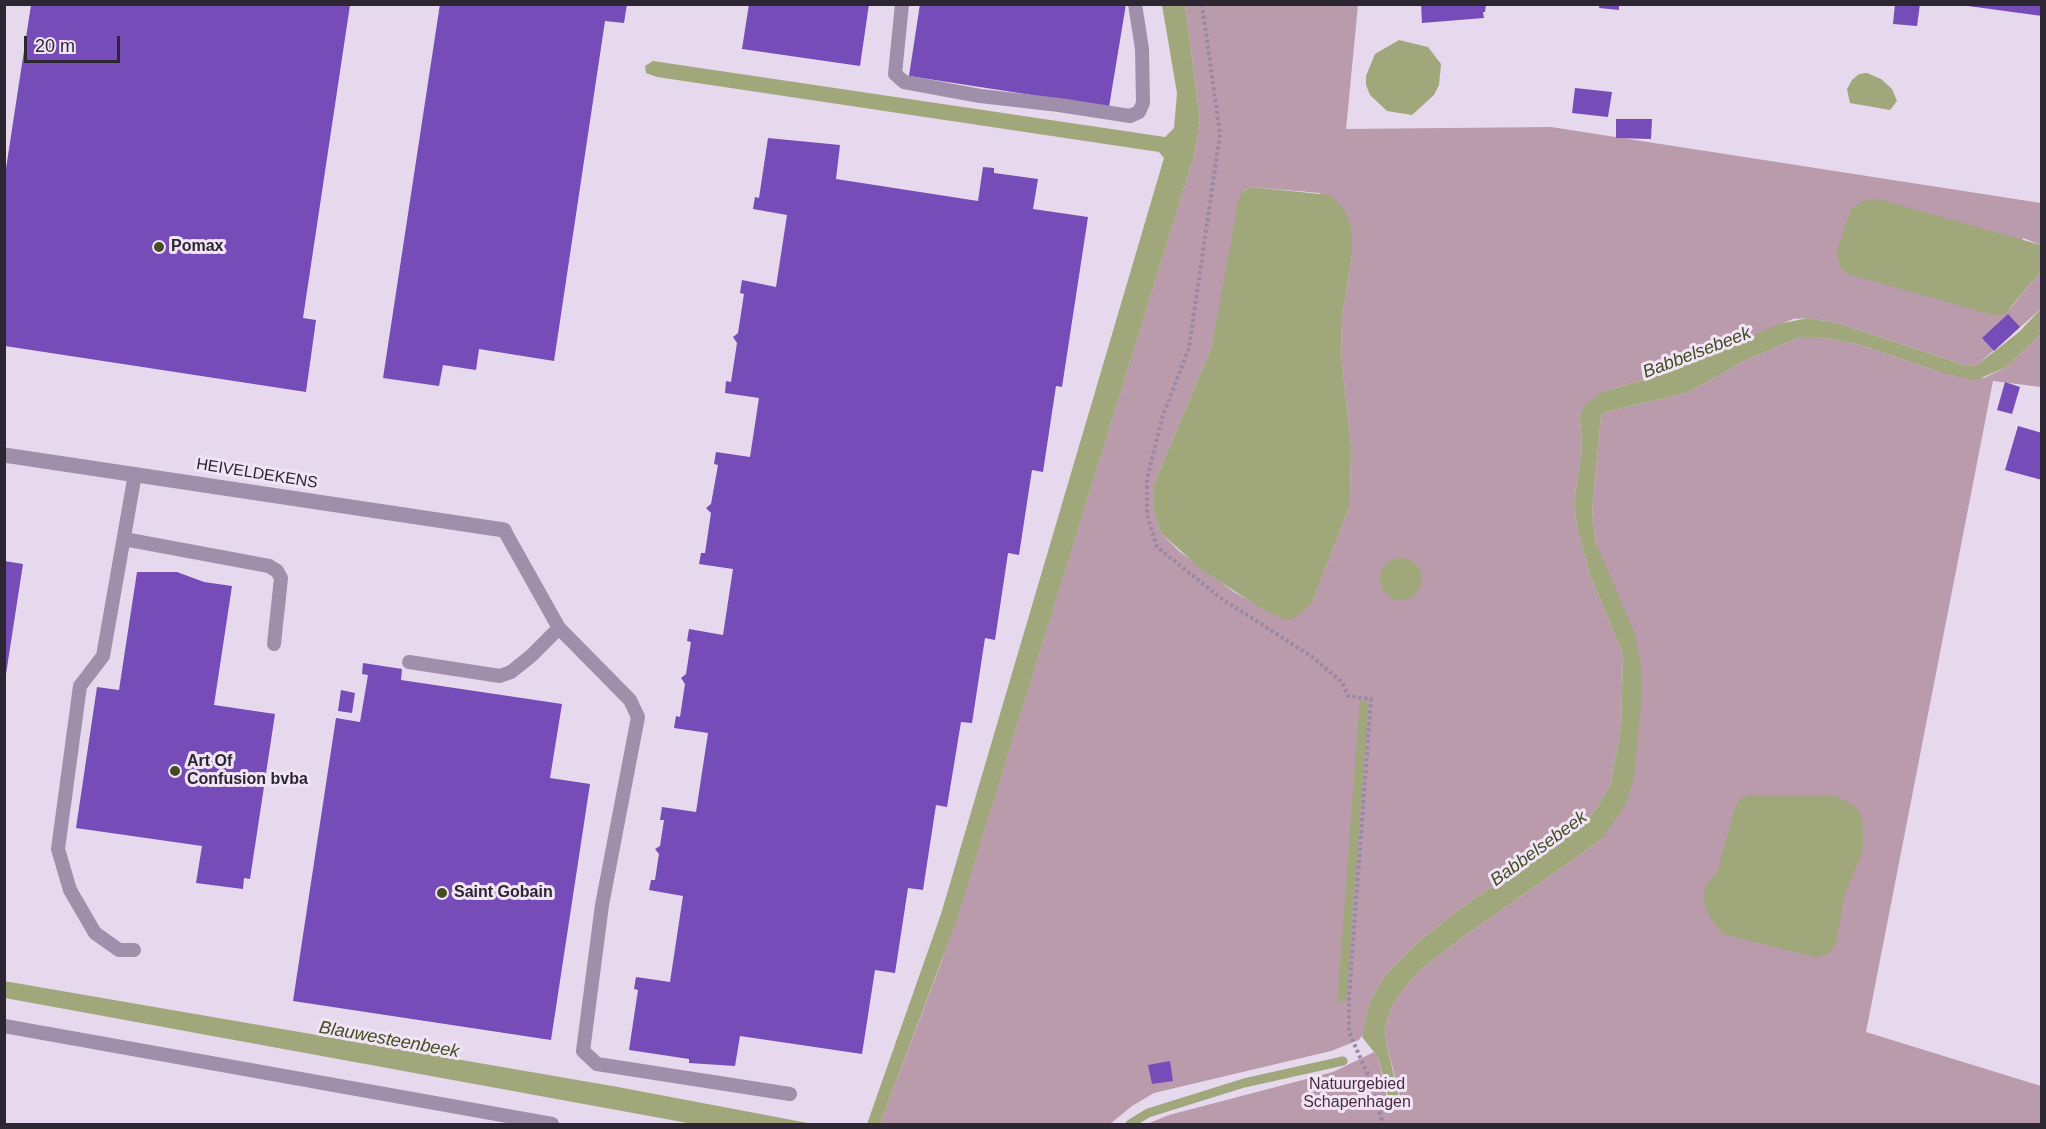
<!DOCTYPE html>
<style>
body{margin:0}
#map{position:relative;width:2046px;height:1129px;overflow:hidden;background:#e6d9ed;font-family:Helvetica,sans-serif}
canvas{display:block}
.frame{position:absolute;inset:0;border:6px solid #2b2631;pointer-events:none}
.scale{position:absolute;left:24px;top:36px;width:96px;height:27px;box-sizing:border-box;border:3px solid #2b2631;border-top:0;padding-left:8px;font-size:18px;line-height:21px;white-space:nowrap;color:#2b2631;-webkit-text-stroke:4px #f0e4f6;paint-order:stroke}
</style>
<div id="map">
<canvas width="2046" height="1129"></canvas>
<div class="frame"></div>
<div class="scale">20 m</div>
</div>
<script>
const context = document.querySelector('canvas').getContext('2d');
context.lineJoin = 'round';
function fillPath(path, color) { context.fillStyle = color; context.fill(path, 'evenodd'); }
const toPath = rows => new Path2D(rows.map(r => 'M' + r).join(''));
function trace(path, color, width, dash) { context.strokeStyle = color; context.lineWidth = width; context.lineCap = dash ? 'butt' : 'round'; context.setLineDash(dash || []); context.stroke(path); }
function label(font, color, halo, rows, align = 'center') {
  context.font = font + ' Helvetica,sans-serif'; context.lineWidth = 6; context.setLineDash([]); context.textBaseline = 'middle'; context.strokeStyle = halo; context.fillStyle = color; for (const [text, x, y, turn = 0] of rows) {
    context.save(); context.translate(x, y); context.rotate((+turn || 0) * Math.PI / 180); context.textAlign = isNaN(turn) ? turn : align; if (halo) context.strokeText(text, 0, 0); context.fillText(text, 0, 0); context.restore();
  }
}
fillPath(toPath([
 [1185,5,1358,5,1346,129,1551,127,2041,203,2041,245,2023,238,2009,310,2041,271,2041,309,1977,365,1967,366,1837,323,1807,318,1793,319,1671,372,1605,391,1580,417,1582,447,1574,502,1577,528,1590,575,1623,654,1621,728,1611,783,1597,808,1584,823,1562,841,1472,900,1419,941,1385,975,1369,1004,1363,1034,1359,1040,1331,1051,1154,1093,1132,1106,1110,1124,880,1124,941,963,972,870,1194,156,1200,120],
 [1251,187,1320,193,1352,254,1342,318,1341,353,1351,446,1350,505,1312,603,1280,618,1234,592,1179,551,1161,533,1154,512,1154,484,1212,346,1243,191],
 [2041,334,2041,387,1993,381,1866,1032,2041,1086,2041,1124,1147,1124,1169,1115,1333,1072,1374,1052,1378,1057,1388,1101,1400,1096,1386,1042,1385,1027,1391,1008,1405,987,1419,971,1463,937,1602,839,1642,694,1596,543,1592,512,1601,416,1605,412,1687,393,1746,360,1800,337,1820,337,1861,345,1937,371,1984,378,2006,367]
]), '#ba9bab');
fillPath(toPath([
 [1162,5,1185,5,1200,120,1194,156,956,922,880,1124,867,1124,941,914,1164,158,1159,152,657,77,646,73,645,66,653,61,1165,137,1174,128,1177,93],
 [1399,40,1428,47,1441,64,1439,85,1434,95,1412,115,1387,111,1370,95,1366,85,1366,76,1375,54],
 [1867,73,1881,79,1892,89,1897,101,1890,110,1850,103,1847,89,1852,80,1859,74],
 [1251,187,1330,195,1345,211,1351,226,1352,254,1342,318,1341,353,1351,446,1350,505,1312,603,1292,620,1280,618,1259,607,1202,570,1161,533,1154,512,1154,484,1212,346,1239,198,1243,191],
 [1878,199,2041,245,2041,271,2005,314,1993,315,1848,274,1840,267,1837,250,1851,209,1863,201],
 [2041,309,2041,334,2006,367,1979,379,1972,380,1937,371,1861,345,1820,337,1800,337,1746,360,1687,393,1605,412,1601,416,1592,512,1596,543,1635,634,1641,664,1642,694,1634,778,1625,806,1602,839,1463,937,1419,971,1405,987,1391,1008,1385,1027,1386,1042,1400,1101,1390,1104,1378,1057,1362,1037,1369,1004,1385,975,1419,941,1472,900,1562,841,1584,823,1597,808,1611,783,1621,728,1623,654,1590,575,1577,528,1574,502,1582,447,1580,417,1585,405,1605,391,1671,372,1779,324,1807,318,1837,323,1967,366,1977,365,2019,332],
 '1380 579a21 21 0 1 1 42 0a21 21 0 1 1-42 0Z',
 [1749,795,1834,795,1855,806,1863,821,1863,850,1844,897,1836,943,1828,955,1815,957,1723,934,1711,919,1704,904,1705,887,1718,870,1735,808,1740,799],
 [4,981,618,1087,813,1124,693,1124,5,998]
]), '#9fa77b');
trace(toPath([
 [1342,998,1364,705],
 [1130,1124,1148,1113,1244,1083,1343,1061]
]), '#9fa77b', 9);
fillPath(toPath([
 [440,4,627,4,624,23,605,21,554,361,479,349,476,370,443,365,439,386,383,378],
 [749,4,869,4,860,66,742,49],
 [920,4,1126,4,1109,107,909,76],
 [1421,4,1486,4,1485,12,1483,12,1484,18,1422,23],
 [1600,4,1619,4,1619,10,1599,8],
 [1895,4,1920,4,1917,26,1893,24],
 [1968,4,2042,4,2042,16,1968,6],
 [31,5,350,5,303,318,316,320,306,392,5,346,5,175],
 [1575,88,1612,92,1608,117,1572,113],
 [1616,119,1652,119,1651,139,1616,138],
 [768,138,840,145,836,179,978,201,983,167,994,168,994,173,1038,179,1033,209,1088,217,1062,387,1056,386,1043,472,1032,470,1019,555,1008,553,995,640,985,638,972,723,961,722,947,807,936,805,923,890,908,888,895,973,875,970,862,1054,740,1036,735,1066,689,1063,689,1059,629,1050,638,990,634,989,636,977,670,982,683,896,649,890,651,880,655,880,659,854,655,849,660,846,664,820,660,820,662,807,696,812,708,733,674,728,676,716,680,717,685,684,681,678,686,674,691,642,687,641,689,629,723,635,733,569,699,564,701,553,705,553,711,513,706,508,711,504,718,465,714,464,716,452,750,457,759,398,725,393,726,381,731,382,737,343,733,337,738,333,744,294,740,293,742,280,776,287,787,215,753,209,755,197,759,198],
 [2008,314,2020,327,1994,351,1982,338],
 [2005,382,2020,387,2012,414,1997,410],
 [2018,426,2042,433,2042,480,2005,470],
 [4,561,23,564,6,674,4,674],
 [137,572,177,572,204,582,232,586,214,705,275,714,250,879,244,878,243,889,196,883,202,846,76,828,97,687,119,690],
 [363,663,402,669,401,680,562,704,550,778,590,784,551,1040,293,1001,336,718,360,722,368,675,362,674],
 [341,690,355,693,352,713,338,711],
 [1170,1061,1173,1081,1152,1084,1148,1065]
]), '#754cb8');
trace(toPath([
 [1202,4,1220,134,1189,348,1162,418,1147,479,1147,515,1157,547,1222,599,1311,656,1342,682,1348,696,1371,699,1349,996,1349,1032,1370,1080,1383,1124]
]), '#9888a5', 4, [3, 3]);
trace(toPath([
 [902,4,895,74,904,82,980,96,1059,105,1130,116,1139,112,1143,103,1142,49,1135,4],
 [504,530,559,628,630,700,638,717,602,905,583,1051,597,1064,790,1094],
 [124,539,269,566,277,571,281,578,274,644],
 [409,662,500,676,511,672,531,656,559,628],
 [134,950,119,950,95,933,70,890,58,849,80,686,103,656,135,474],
 [4,1026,552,1124]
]), '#9f8faa', 14);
trace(toPath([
 [4,455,504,530]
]), '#9f8faa', 15);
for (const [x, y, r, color] of [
 [159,247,6,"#444d21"],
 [175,771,6,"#444d21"],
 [442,893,6,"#444d21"]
]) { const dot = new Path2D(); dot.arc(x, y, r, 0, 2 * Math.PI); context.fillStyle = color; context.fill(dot); trace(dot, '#f0e4f6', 2); }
label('bold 16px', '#2b2631', '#f0e4f6', [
 ["Pomax",171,247],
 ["Art Of",187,762],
 ["Confusion bvba",187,780],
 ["Saint Gobain",454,893]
], 'left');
label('16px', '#2b2631', '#f0e4f6', [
 ["HEIVELDEKENS",257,474,9]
]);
label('16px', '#4c2d3c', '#f0e4f6', [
 ["Natuurgebied",1357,1085],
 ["Schapenhagen",1357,1103]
]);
label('italic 18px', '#444d21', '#f0e4f6', [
 ["Babbelsebeek",1697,353,-21],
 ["Babbelsebeek",1539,849,-36],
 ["Blauwesteenbeek",389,1040,10]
]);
</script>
